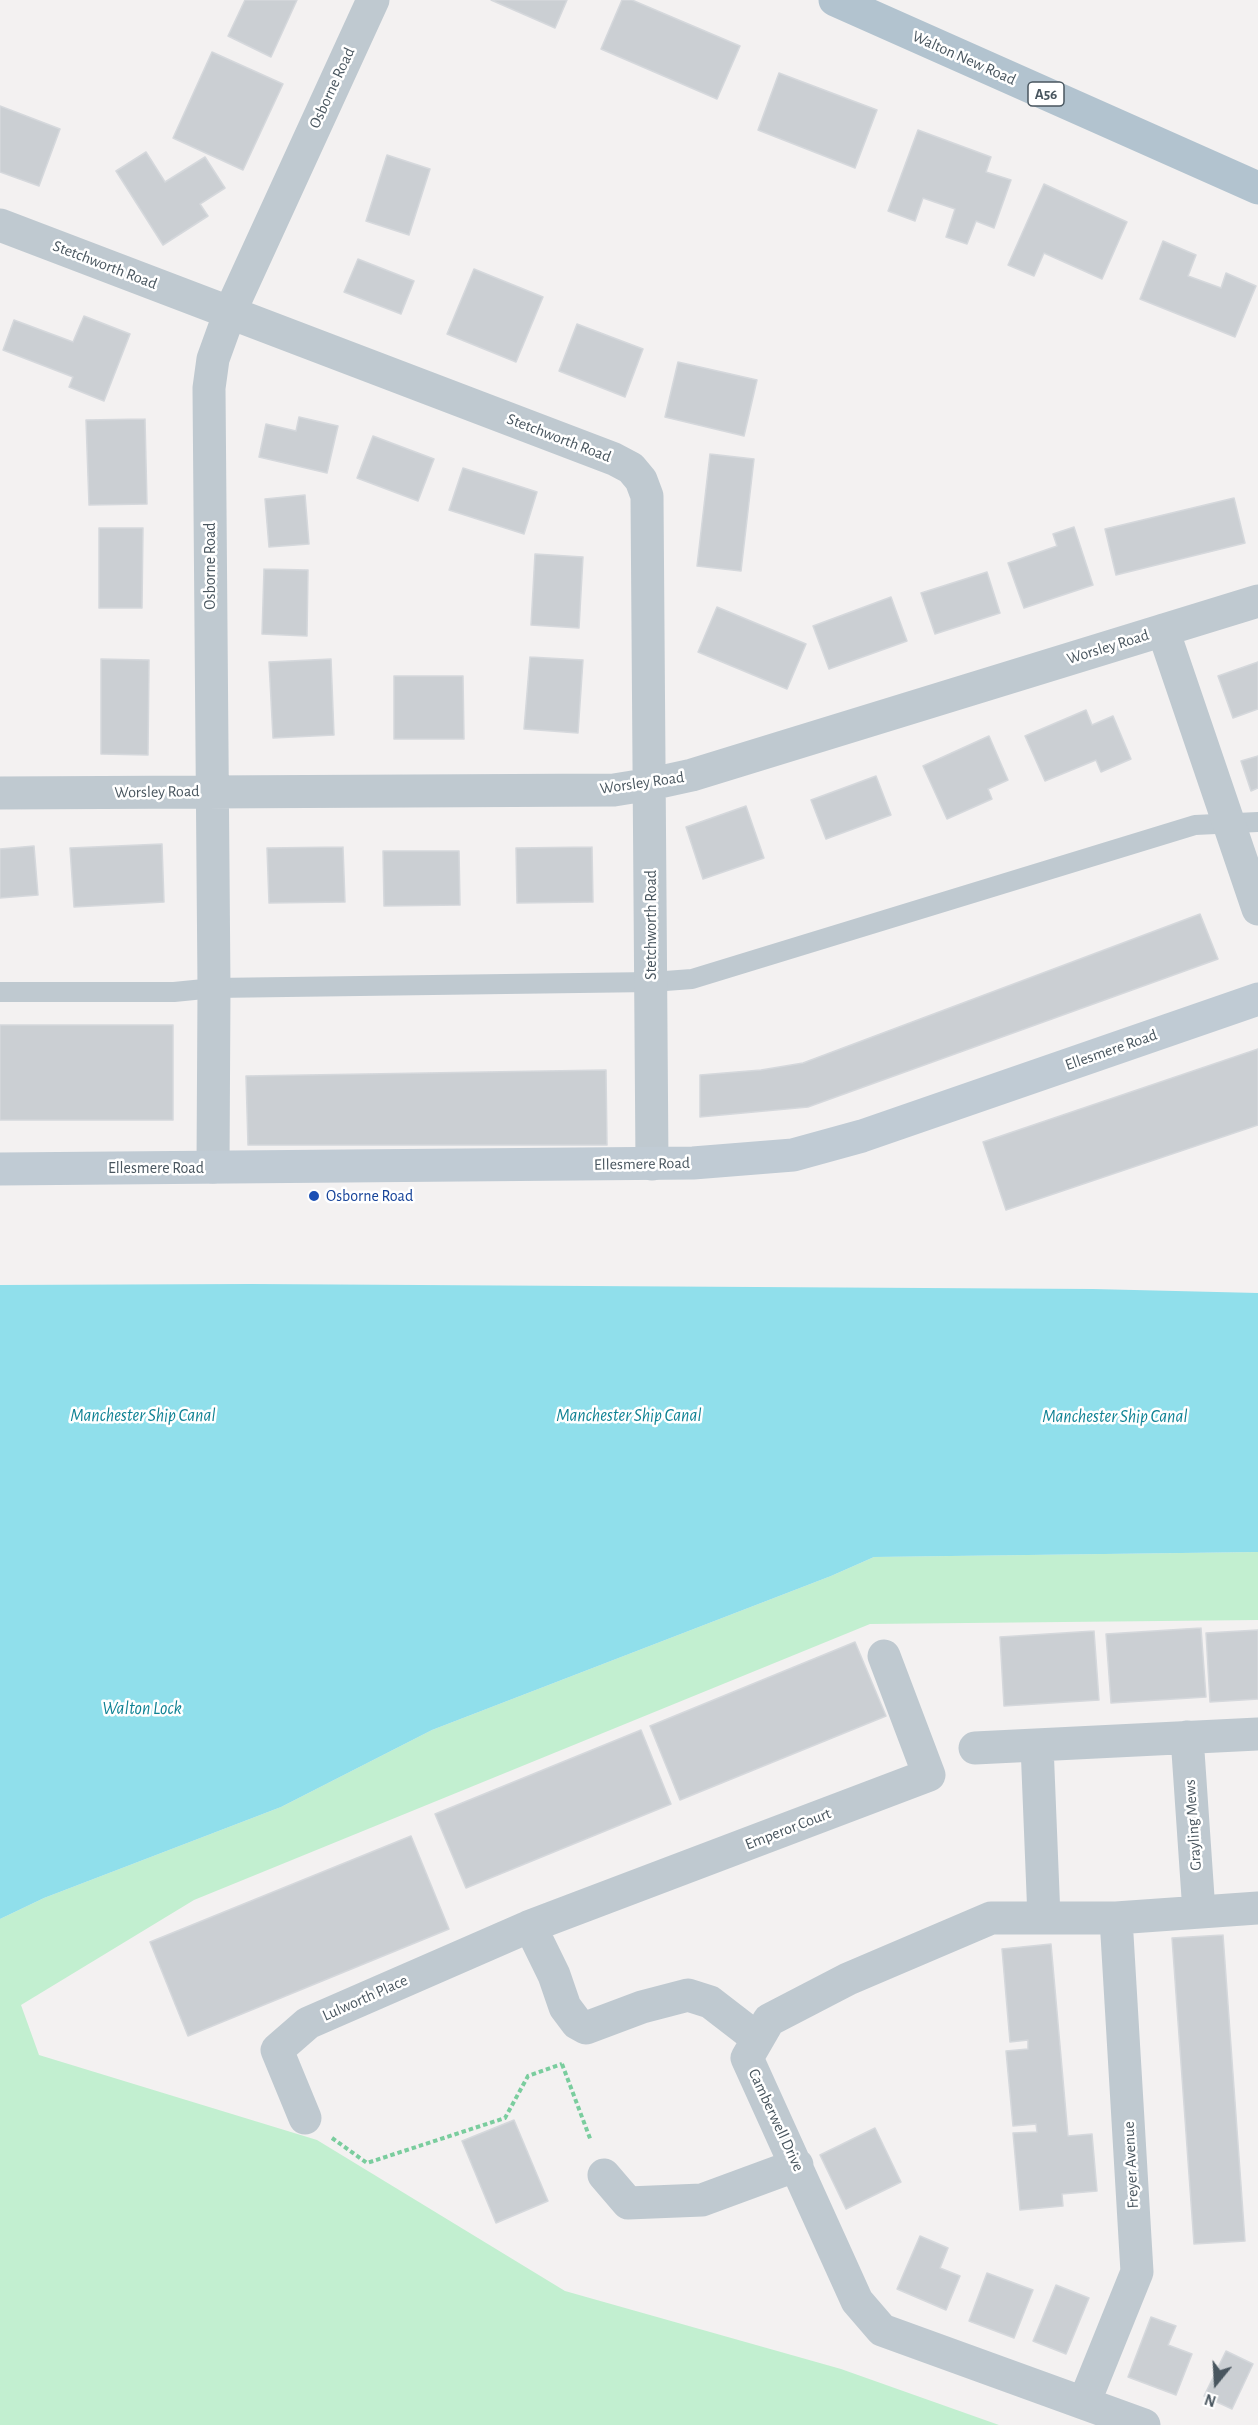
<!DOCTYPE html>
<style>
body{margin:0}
#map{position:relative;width:1258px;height:2425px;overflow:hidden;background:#f3f1f1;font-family:"Alegreya Sans",sans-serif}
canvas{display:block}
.north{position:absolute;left:1186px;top:2353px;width:60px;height:60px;-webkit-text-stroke:4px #fff;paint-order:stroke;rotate:198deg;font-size:16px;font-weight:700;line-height:24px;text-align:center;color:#49565f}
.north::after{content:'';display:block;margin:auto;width:21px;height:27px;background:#49565f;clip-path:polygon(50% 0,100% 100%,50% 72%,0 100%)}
</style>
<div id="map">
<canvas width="1258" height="2425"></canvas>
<div class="north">N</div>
</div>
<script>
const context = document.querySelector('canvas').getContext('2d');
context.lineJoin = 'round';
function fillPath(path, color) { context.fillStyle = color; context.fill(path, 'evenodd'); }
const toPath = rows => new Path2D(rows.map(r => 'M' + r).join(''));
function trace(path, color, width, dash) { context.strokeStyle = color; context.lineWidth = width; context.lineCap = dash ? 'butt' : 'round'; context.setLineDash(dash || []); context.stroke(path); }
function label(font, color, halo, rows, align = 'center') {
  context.font = font + ' "Alegreya Sans",sans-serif'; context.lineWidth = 5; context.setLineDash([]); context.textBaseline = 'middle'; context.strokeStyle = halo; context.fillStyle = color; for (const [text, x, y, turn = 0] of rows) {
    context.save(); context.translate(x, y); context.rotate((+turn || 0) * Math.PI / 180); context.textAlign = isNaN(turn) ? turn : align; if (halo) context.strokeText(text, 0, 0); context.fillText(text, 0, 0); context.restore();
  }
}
fillPath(toPath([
 [1258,1552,1258,1620,870,1624,194,1900,21,2005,39,2055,317,2140,565,2291,841,2369,999,2425,0,2425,0,1919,44,1898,281,1807,432,1730,831,1576,874,1557]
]), '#c2efd0');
fillPath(toPath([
 [251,1284,1093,1289,1258,1293,1258,1552,874,1557,831,1576,432,1730,281,1807,44,1898,0,1919,0,1285]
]), '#90dfeb');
const building = toPath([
 [245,0,297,0,271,57,228,36,245,0],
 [491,0,567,0,555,28,491,0],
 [622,0,632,0,740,46,717,99,601,49,622,0],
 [212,52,283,84,243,170,173,138,212,52],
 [779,73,877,110,855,168,758,130,779,73],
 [0,106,60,129,39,186,0,172,0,106],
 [918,130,991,157,986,172,1011,180,994,228,976,221,967,244,946,237,955,209,923,198,915,221,888,211,918,130],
 [146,152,165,182,205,157,225,188,200,204,208,216,163,245,116,171,146,152],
 [387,155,430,169,409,235,366,221,387,155],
 [1044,184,1127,222,1102,279,1044,253,1034,276,1008,265,1044,184],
 [1163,241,1196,255,1188,276,1221,288,1226,273,1256,286,1235,337,1140,299,1163,241],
 [358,259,414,281,401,314,344,292,358,259],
 [474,269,543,297,516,362,447,334,474,269],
 [84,316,130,334,104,401,69,387,73,377,3,350,14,320,73,342,84,316],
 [577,324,643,349,625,397,559,371,577,324],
 [678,362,757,380,744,436,665,417,678,362],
 [299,417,338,426,327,473,259,457,266,424,296,431,299,417],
 [145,419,147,504,89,505,86,420,145,419],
 [373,436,434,459,418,501,357,478,373,436],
 [710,454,754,459,741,571,697,566,710,454],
 [463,468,537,492,524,534,449,510,463,468],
 [305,495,309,544,269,547,265,499,305,495],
 [1234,498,1245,543,1116,575,1105,529,1234,498],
 [1074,527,1093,585,1024,608,1008,563,1057,546,1053,534,1074,527],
 [99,528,143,528,142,608,99,608,99,528],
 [535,554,583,557,579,628,531,625,535,554],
 [264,569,308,570,307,636,262,634,264,569],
 [987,572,1000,613,935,634,921,593,987,572],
 [891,597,907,641,829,669,813,626,891,597],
 [717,607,806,644,787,689,698,652,717,607],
 [530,657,583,660,578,733,524,729,530,657],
 [101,659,149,660,148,755,101,754,101,659],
 [331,659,334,735,273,738,269,662,331,659],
 [1258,662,1258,709,1233,718,1218,676,1258,662],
 [394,676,463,676,464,739,394,739,394,676],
 [1086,710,1092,725,1113,716,1131,759,1101,772,1096,760,1045,781,1025,736,1086,710],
 [989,736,1008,780,988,789,992,799,947,819,923,766,989,736],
 [1258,756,1258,788,1251,791,1241,761,1258,756],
 [876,776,891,815,826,839,811,800,876,776],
 [746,806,764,858,703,879,686,827,746,806],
 [162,844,164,902,74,907,70,848,162,844],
 [34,846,38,895,0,898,0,849,34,846],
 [343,847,345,902,269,903,267,848,343,847],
 [592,847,593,902,517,903,516,848,592,847],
 [383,851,459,851,460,905,384,906,383,851],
 [1200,914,1218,959,808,1107,700,1117,700,1075,761,1070,803,1063,1200,914],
 [0,1025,173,1025,173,1120,0,1120,0,1025],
 [1258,1049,1258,1125,1006,1210,983,1142,1258,1049],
 [606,1070,607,1145,248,1145,246,1076,606,1070],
 [1201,1628,1206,1697,1111,1703,1106,1634,1201,1628],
 [1258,1630,1258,1699,1210,1702,1206,1633,1258,1630],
 [1094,1631,1099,1700,1004,1706,1000,1637,1094,1631],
 [855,1642,886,1716,680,1800,650,1726,855,1642],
 [641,1730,671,1804,466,1888,435,1814,641,1730],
 [411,1836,449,1929,188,2036,150,1942,411,1836],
 [1223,1935,1245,2241,1194,2244,1172,1938,1223,1935],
 [1051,1944,1068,2136,1092,2134,1097,2191,1062,2194,1063,2206,1020,2210,1013,2133,1037,2132,1036,2124,1013,2126,1006,2051,1028,2049,1028,2040,1010,2042,1002,1949,1051,1944],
 [514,2120,548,2201,496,2223,462,2141,514,2120],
 [875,2128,901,2182,846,2209,820,2155,875,2128],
 [920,2236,948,2248,940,2268,960,2276,946,2310,897,2289,920,2236],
 [987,2273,1033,2290,1014,2338,969,2321,987,2273],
 [1056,2285,1089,2298,1066,2354,1033,2341,1056,2285],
 [1151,2317,1176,2326,1168,2345,1192,2354,1176,2395,1128,2377,1151,2317],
 [1226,2351,1253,2364,1232,2409,1204,2396,1226,2351]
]);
fillPath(building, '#cbcfd3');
trace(building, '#d5d8dc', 1.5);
trace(toPath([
 [562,2064,591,2141],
 [332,2138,367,2163,505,2118,528,2076,562,2064]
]), '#7acd9e', 4, [4.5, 3]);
trace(toPath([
 [0,992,174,992,214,988,652,982,692,979,1195,825,1258,822]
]), '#bfc9d0', 20);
trace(toPath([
 [0,225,614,459,631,468,641,480,647,496,652,1164],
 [1163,630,1258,909],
 [0,793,614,790,651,784,692,775,1258,601],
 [213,1167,214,988,209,388,213,359,230,312,373,0],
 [1187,1737,1199,1912],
 [1037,1745,1044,1918],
 [975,1748,1258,1734],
 [528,1927,533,1932,554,1975,565,2007,577,2023,586,2028,642,2007,688,1995,710,2002,758,2039],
 [305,2118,277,2050,308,2023,528,1927,929,1775,884,1656],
 [604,2175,628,2203,702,2200,797,2165],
 [1084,2403,1137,2272,1116,1918],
 [1144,2425,882,2330,857,2301,747,2058,769,2020,848,1979,991,1918,1116,1918,1258,1908]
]), '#bfc9d0', 33);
trace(toPath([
 [0,1169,693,1163,793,1155,862,1136,1258,999]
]), '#c0cbd4', 33);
trace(toPath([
 [835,0,1258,188]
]), '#b2c3cf', 33);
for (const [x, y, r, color] of [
 [314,1196,6,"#1a4fb4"]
]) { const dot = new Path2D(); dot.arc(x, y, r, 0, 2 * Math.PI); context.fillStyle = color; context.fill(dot); trace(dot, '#fff', 2); }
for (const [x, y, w] of [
 [1046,94,36]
]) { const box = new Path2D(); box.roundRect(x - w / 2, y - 12, w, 24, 4.5); context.fillStyle = '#fff'; context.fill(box); trace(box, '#49565f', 1.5); }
label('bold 15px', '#49565f', null, [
 ["A56",1046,94]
]);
label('16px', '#49565f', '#fff', [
 ["Walton New Road",964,58,24],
 ["Osborne Road",332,88,-65],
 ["Stetchworth Road",105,265,21],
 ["Stetchworth Road",559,438,21],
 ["Osborne Road",210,566,-90],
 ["Worsley Road",1108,647,-17],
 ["Worsley Road",642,783,-8],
 ["Worsley Road",157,792,-1],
 ["Stetchworth Road",651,925,-90],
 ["Ellesmere Road",1111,1050,-19],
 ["Ellesmere Road",642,1164,-1],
 ["Ellesmere Road",156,1168],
 ["Grayling Mews",1193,1825,-94],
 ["Emperor Court",788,1829,-21],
 ["Lulworth Place",365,1998,-24],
 ["Camberwell Drive",776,2120,65],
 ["Freyer Avenue",1131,2165,-93]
]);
label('16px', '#164399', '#fff', [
 ["Osborne Road",326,1196]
], 'left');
label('italic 18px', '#0f8294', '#fff', [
 ["Manchester Ship Canal",143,1416],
 ["Manchester Ship Canal",629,1416],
 ["Manchester Ship Canal",1115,1417],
 ["Walton Lock",142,1709]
]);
</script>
